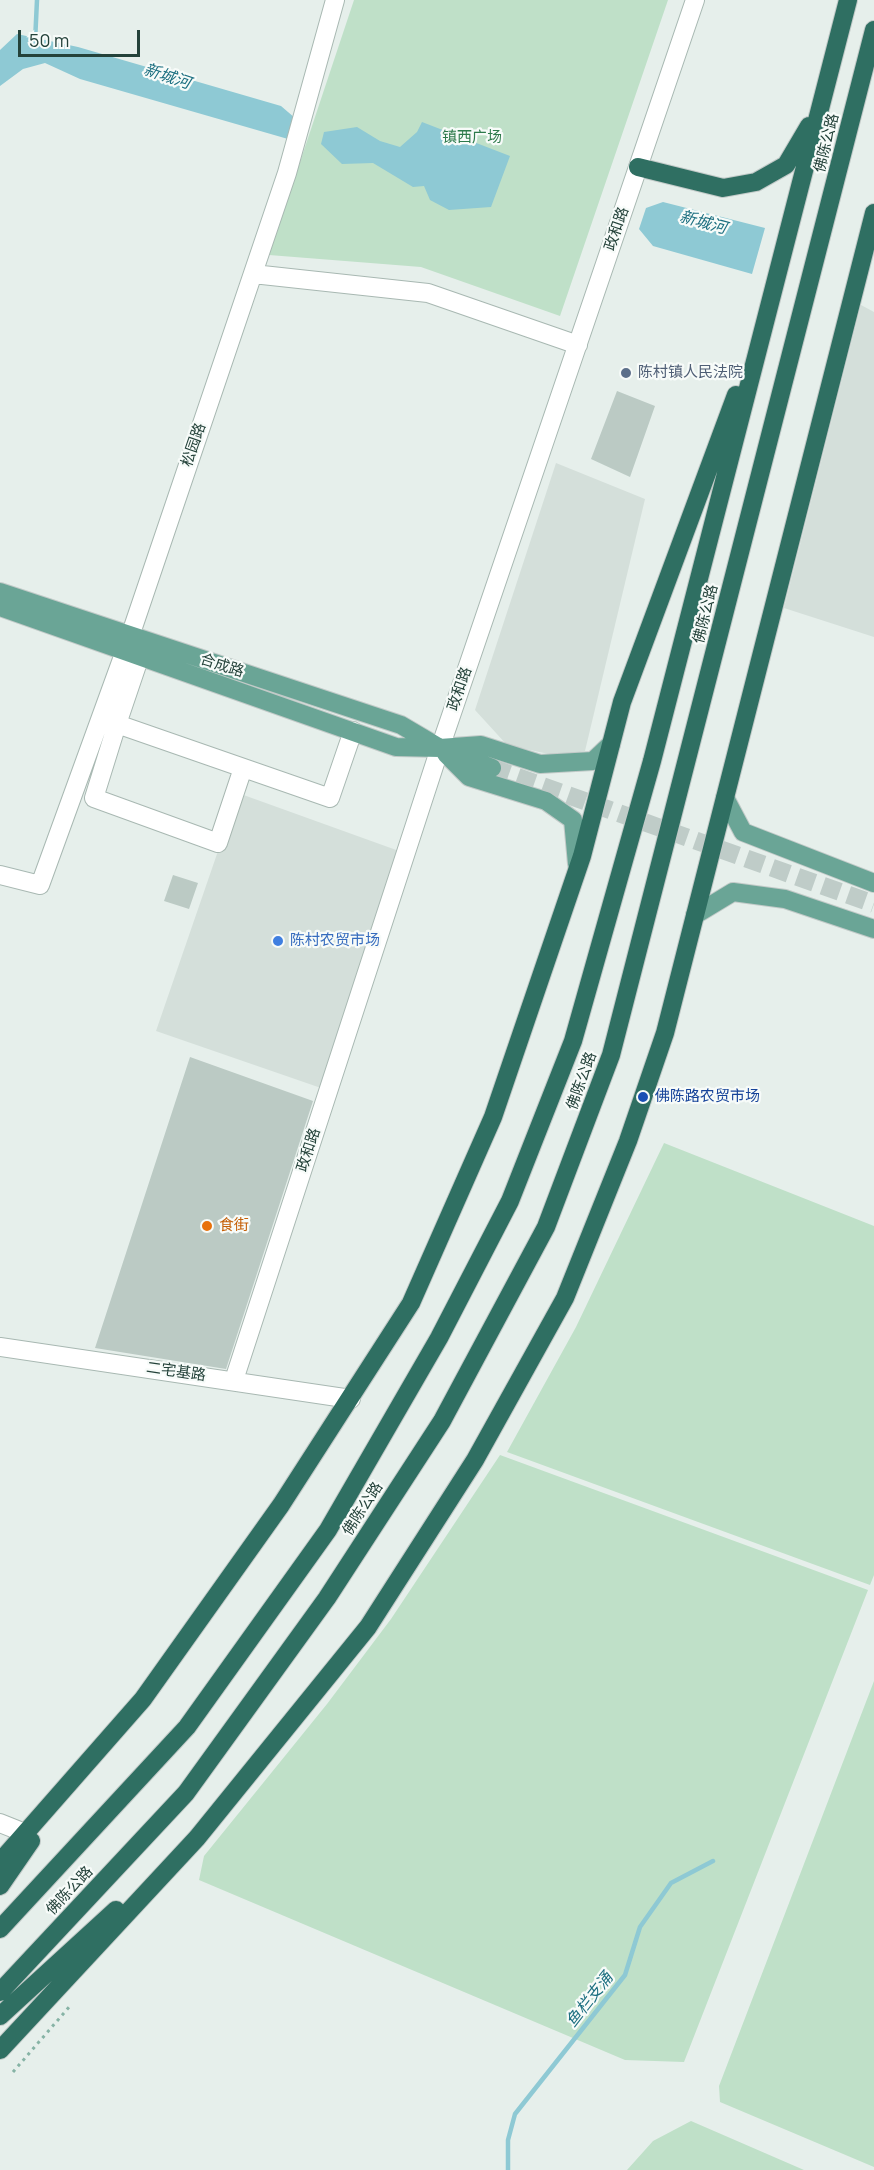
<!DOCTYPE html>
<meta charset="utf-8">
<style>
body{margin:0}
#map{position:relative;width:874px;height:2170px;overflow:hidden;background:#e6efeb;font-family:Manrope,sans-serif}
canvas{display:block}
.scale{position:absolute;left:18px;top:30px;width:122px;height:27px;box-sizing:border-box;border:3px solid #24423a;border-top:0;padding-left:8px;font-size:18px;line-height:21px;white-space:nowrap;color:#24423a;-webkit-text-stroke:4px #f7fbf9;paint-order:stroke}
</style>
<div id="map">
<canvas width="874" height="2170"></canvas>
<div class="scale">50 m</div>
</div>
<script>
const context = document.querySelector('canvas').getContext('2d');
context.lineJoin = 'round';
function fillPath(path, color) { context.fillStyle = color; context.fill(path, 'evenodd'); }
const toPath = rows => new Path2D(rows.map(r => 'M' + r).join(''));
function trace(path, color, width, dash) { context.strokeStyle = color; context.lineWidth = width; context.lineCap = dash ? 'butt' : 'round'; context.setLineDash(dash || []); context.stroke(path); }
function label(font, color, halo, rows, align = 'center') {
  context.font = font + ' Manrope,"Noto Sans SC",sans-serif'; context.lineWidth = 4.5; context.setLineDash([]); context.textBaseline = 'middle'; context.strokeStyle = halo; context.fillStyle = color; for (const [text, x, y, turn = 0] of rows) {
    context.save(); context.translate(x, y); context.rotate((+turn || 0) * Math.PI / 180); context.textAlign = isNaN(turn) ? turn : align; if (halo) context.strokeText(text, 0, 0); context.fillText(text, 0, 0); context.restore();
  }
}
fillPath(toPath([
 [861,305,874,312,874,637,784,608],
 [556,463,645,499,585,751,558,756,507,745,475,710],
 [238,793,399,851,321,1088,156,1031]
]), '#d4dfda');
fillPath(toPath([
 [354,0,668,0,560,316,421,267,269,255],
 [664,1143,874,1226,874,1575,870,1585,507,1452,576,1327],
 [500,1455,868,1590,684,2062,625,2060,199,1880,204,1856,327,1704,391,1619],
 [874,1681,874,2167,720,2102,719,2086],
 [691,2121,804,2170,627,2170,653,2141]
]), '#bfe0c8');
fillPath(toPath([
 [17,34,78,47,281,106,295,118,288,139,80,79,45,63,23,69,0,86,0,50],
 [422,122,510,156,491,207,449,210,430,200,424,186,413,187,373,163,342,164,321,144,324,132,357,127,380,141,400,147,417,132],
 [663,202,765,228,752,274,653,246,639,229,646,208]
]), '#8ec9d4');
trace(toPath([
 [35,42,37,0],
 [508,2170,508,2140,515,2114,625,1975,640,1927,671,1883,713,1861]
]), '#8ec9d4', 4.5);
fillPath(toPath([
 [617,391,655,406,630,477,591,459],
 [173,875,198,883,189,909,164,901],
 [190,1057,313,1101,226,1369,95,1348]
]), '#bbcac4');
trace(toPath([
 [492,768,874,904]
]), '#bfccc8', 18, [18, 9]);
const minor = toPath([
 [253,274,428,293,578,345],
 [140,656,117,724,330,798,353,731],
 [117,724,94,798,218,843,243,768],
 [0,875,40,885,125,651,287,173,335,0],
 [0,1347,351,1399],
 [234,1380,440,748,695,0],
 [0,1823,25,1833]
]);
const major = toPath([
 [0,592,401,725,440,748,492,768],
 [0,607,396,747,440,748,481,745,540,764,593,761,611,744],
 [446,754,469,777,546,801,573,820,577,864],
 [725,798,743,832,874,883],
 [695,915,733,892,785,899,874,929]
]);
const highway = toPath([
 [638,167,723,188,756,182,786,165,809,126],
 [0,1862,143,1699,281,1505,411,1303,493,1117,582,856,622,702,736,395],
 [0,1886,31,1841],
 [0,1929,187,1727,328,1530,439,1338,510,1201,573,1041,652,761,848,0],
 [0,1992,186,1793,327,1598,442,1421,546,1227,611,1055,874,30],
 [0,2016,116,1910],
 [0,2050,197,1838,368,1627,475,1460,565,1298,628,1141,665,1033,874,213]
]);
trace(minor, '#a8b8b2', 20);
trace(major, '#c2cac8', 20);
trace(highway, '#c2cac8', 20);
trace(toPath([
 [13,2072,70,2006]
]), '#86b3a5', 3, [3, 4.5]);
trace(minor, '#fff', 18);
trace(major, '#6aa596', 18);
trace(highway, '#2f6f62', 18);
for (const [x, y, r, color] of [
 [626,373,6,"#5c6f8a"],
 [278,941,6,"#3f7fe0"],
 [643,1097,6,"#1a4fb4"],
 [207,1226,6,"#e8710a"]
]) { const dot = new Path2D(); dot.arc(x, y, r, 0, 2 * Math.PI); context.fillStyle = color; context.fill(dot); trace(dot, '#f7fbf9', 2); }
label('15px', '#2d7a4b', '#f7fbf9', [
 ["镇西广场",472,138]
]);
label('15px', '#24423a', '#f7fbf9', [
 ["佛陈公路",827,143,-76],
 ["政和路",617,229,-71],
 ["松园路",194,445,-71],
 ["佛陈公路",706,614,-76],
 ["合成路",222,666,18],
 ["政和路",460,689,-71],
 ["佛陈公路",582,1081,-70],
 ["政和路",309,1150,-72],
 ["二宅基路",176,1372,8],
 ["佛陈公路",363,1509,-57],
 ["佛陈公路",70,1891,-47]
]);
label('15px', '#4e5e75', '#f7fbf9', [
 ["陈村镇人民法院",638,373]
], 'left');
label('15px', '#366cbe', '#f7fbf9', [
 ["陈村农贸市场",290,941]
], 'left');
label('15px', '#164399', '#f7fbf9', [
 ["佛陈路农贸市场",655,1097]
], 'left');
label('15px', '#c56008', '#f7fbf9', [
 ["食街",219,1226]
], 'left');
label('italic 16px', '#1c6f80', '#f7fbf9', [
 ["新城河",167,77,18],
 ["新城河",703,223,15],
 ["鱼栏支涌",590,2000,-52]
]);
</script>
